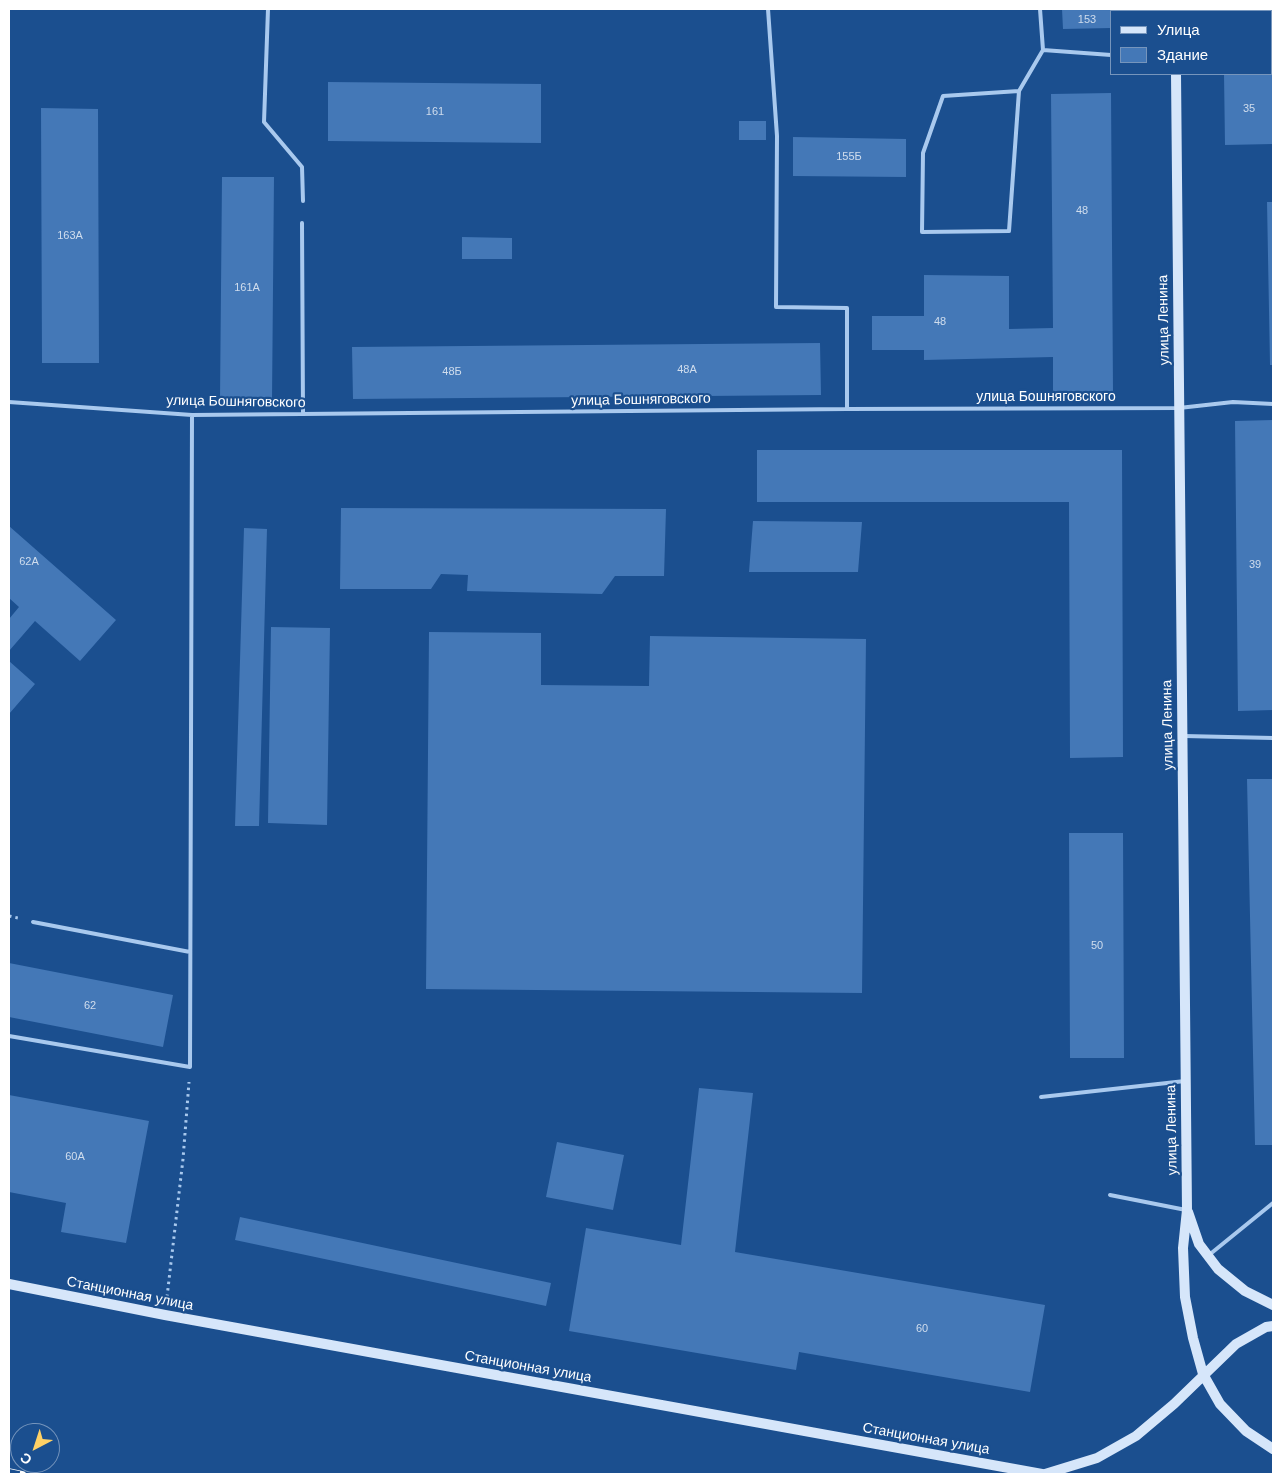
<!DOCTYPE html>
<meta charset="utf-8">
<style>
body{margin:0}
#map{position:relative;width:1282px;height:1483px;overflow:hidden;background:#1b4f8f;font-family:Helvetica,sans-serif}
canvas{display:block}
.frame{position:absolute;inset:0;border:10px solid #fff;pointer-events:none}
.legend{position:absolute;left:1110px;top:10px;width:162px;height:65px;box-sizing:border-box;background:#1b4f8f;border:1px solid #7695bc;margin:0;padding:6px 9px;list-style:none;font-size:15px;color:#fff}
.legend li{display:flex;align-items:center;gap:10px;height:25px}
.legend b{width:25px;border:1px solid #7695bc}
.north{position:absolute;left:10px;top:1423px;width:50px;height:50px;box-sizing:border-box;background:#1b4f8f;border:1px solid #7695bc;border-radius:50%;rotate:220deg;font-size:14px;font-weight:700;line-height:20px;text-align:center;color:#fff}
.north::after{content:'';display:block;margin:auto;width:18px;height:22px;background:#ffd166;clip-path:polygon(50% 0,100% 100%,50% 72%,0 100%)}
</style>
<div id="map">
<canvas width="1282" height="1483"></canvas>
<div class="frame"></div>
<ul class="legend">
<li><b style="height:6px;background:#d6e6fa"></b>Улица</li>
<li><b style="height:14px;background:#4478b7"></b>Здание</li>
</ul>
<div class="north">С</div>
</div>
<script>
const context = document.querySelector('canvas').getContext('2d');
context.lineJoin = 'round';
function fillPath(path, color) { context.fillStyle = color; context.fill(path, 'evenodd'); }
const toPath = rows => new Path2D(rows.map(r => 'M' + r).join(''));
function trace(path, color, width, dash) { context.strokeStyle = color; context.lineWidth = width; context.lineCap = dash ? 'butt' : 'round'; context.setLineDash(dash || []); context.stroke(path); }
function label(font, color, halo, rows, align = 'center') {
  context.font = font + ' Helvetica,sans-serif'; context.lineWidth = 4.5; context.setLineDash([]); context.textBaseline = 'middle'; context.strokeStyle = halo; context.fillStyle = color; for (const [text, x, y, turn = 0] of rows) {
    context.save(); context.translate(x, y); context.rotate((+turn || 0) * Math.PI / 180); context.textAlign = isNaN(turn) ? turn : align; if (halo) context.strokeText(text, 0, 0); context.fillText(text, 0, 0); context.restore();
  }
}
fillPath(toPath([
 [1062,9,1117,9,1117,11,1111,11,1111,28,1063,29],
 [1223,9,1273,9,1273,144,1225,145,1224,74,1271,74,1271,11,1223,11],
 [328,82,541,84,541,143,328,141],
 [1111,93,1113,391,1053,392,1053,357,924,360,924,350,872,350,872,316,924,316,924,275,1009,276,1009,329,1053,328,1051,94],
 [41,108,98,109,99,363,42,363],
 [739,121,766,121,766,140,739,140],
 [793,137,906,139,906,177,793,176],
 [222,177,274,177,272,400,220,399],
 [1267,202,1273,202,1273,365,1270,365],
 [462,237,512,238,512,259,462,259],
 [820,343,821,395,353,399,352,347],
 [1273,420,1273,710,1238,711,1235,421],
 [757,450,1122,450,1123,757,1070,758,1069,502,757,502],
 [341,508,666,509,664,576,615,576,602,594,467,591,468,575,441,574,431,589,340,589],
 [753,521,862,522,858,572,749,572],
 [9,526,116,620,80,661,35,621,9,651,9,619,19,607,9,598],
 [244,528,267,529,259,826,235,826],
 [271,627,330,628,327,825,268,823],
 [429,632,541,633,541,685,649,686,650,636,866,639,862,993,426,989],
 [9,661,35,684,9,714],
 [1247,779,1273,779,1273,1145,1255,1145],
 [1069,833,1123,833,1124,1058,1070,1058],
 [9,963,173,995,163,1047,9,1017],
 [699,1088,753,1093,735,1252,1045,1305,1030,1392,799,1352,796,1370,569,1331,586,1228,681,1245],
 [9,1095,149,1121,126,1243,61,1232,66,1203,9,1192],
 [557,1142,624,1155,613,1210,546,1197],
 [240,1217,551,1283,546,1306,235,1240]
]), '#4478b7');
trace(toPath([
 [9,916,18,918],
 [167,1297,183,1159,189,1082]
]), '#a9c9ee', 3, [2.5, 4]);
trace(toPath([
 [268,9,264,122,302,167,303,201],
 [768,9,777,136,776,307,847,308,847,409],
 [1040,9,1043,50,1111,55],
 [1019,91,943,96,923,153,922,232,1009,231,1019,91,1043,50],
 [302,223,303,414],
 [9,402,192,415,847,409,1179,408,1233,402,1273,404],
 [1184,736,1273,738],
 [33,922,190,952],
 [9,1036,190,1067,192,415],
 [1041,1097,1185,1081],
 [1110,1195,1186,1210],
 [1209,1255,1273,1203]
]), '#a9c9ee', 4);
trace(toPath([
 [1175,9,1175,11],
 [1176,74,1187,1210,1183,1248,1185,1297,1193,1338,1203,1374,1220,1404,1246,1431,1273,1449],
 [1188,1212,1199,1244,1218,1269,1245,1291,1273,1305],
 [9,1284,165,1315,1042,1474],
 [1045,1474,1097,1458,1136,1436,1174,1404,1236,1344,1266,1327,1273,1326]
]), '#d6e6fa', 10);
const rail = toPath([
 [9,1471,23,1474]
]);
trace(rail, '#fff', 5.5);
trace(rail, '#1b4f8f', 4, [11]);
label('11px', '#d0dded', null, [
 ["153",1087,20],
 ["35",1249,109],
 ["161",435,112],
 ["155Б",849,157],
 ["48",1082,211],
 ["163А",70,236],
 ["161А",247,288],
 ["48",940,322],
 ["48А",687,370],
 ["48Б",452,372],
 ["62А",29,562],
 ["39",1255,565],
 ["50",1097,946],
 ["62",90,1006],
 ["60А",75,1157],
 ["60",922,1329]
]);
label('14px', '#fff', '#1b4f8f', [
 ["улица Ленина",1164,320,-91],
 ["улица Бошняговского",1046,397],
 ["улица Бошняговского",641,400,-1],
 ["улица Бошняговского",236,402,1],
 ["улица Ленина",1168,725,-91],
 ["улица Ленина",1172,1130,-91],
 ["Станционная улица",130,1294,11],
 ["Станционная улица",528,1367,10],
 ["Станционная улица",926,1439,10]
]);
</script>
